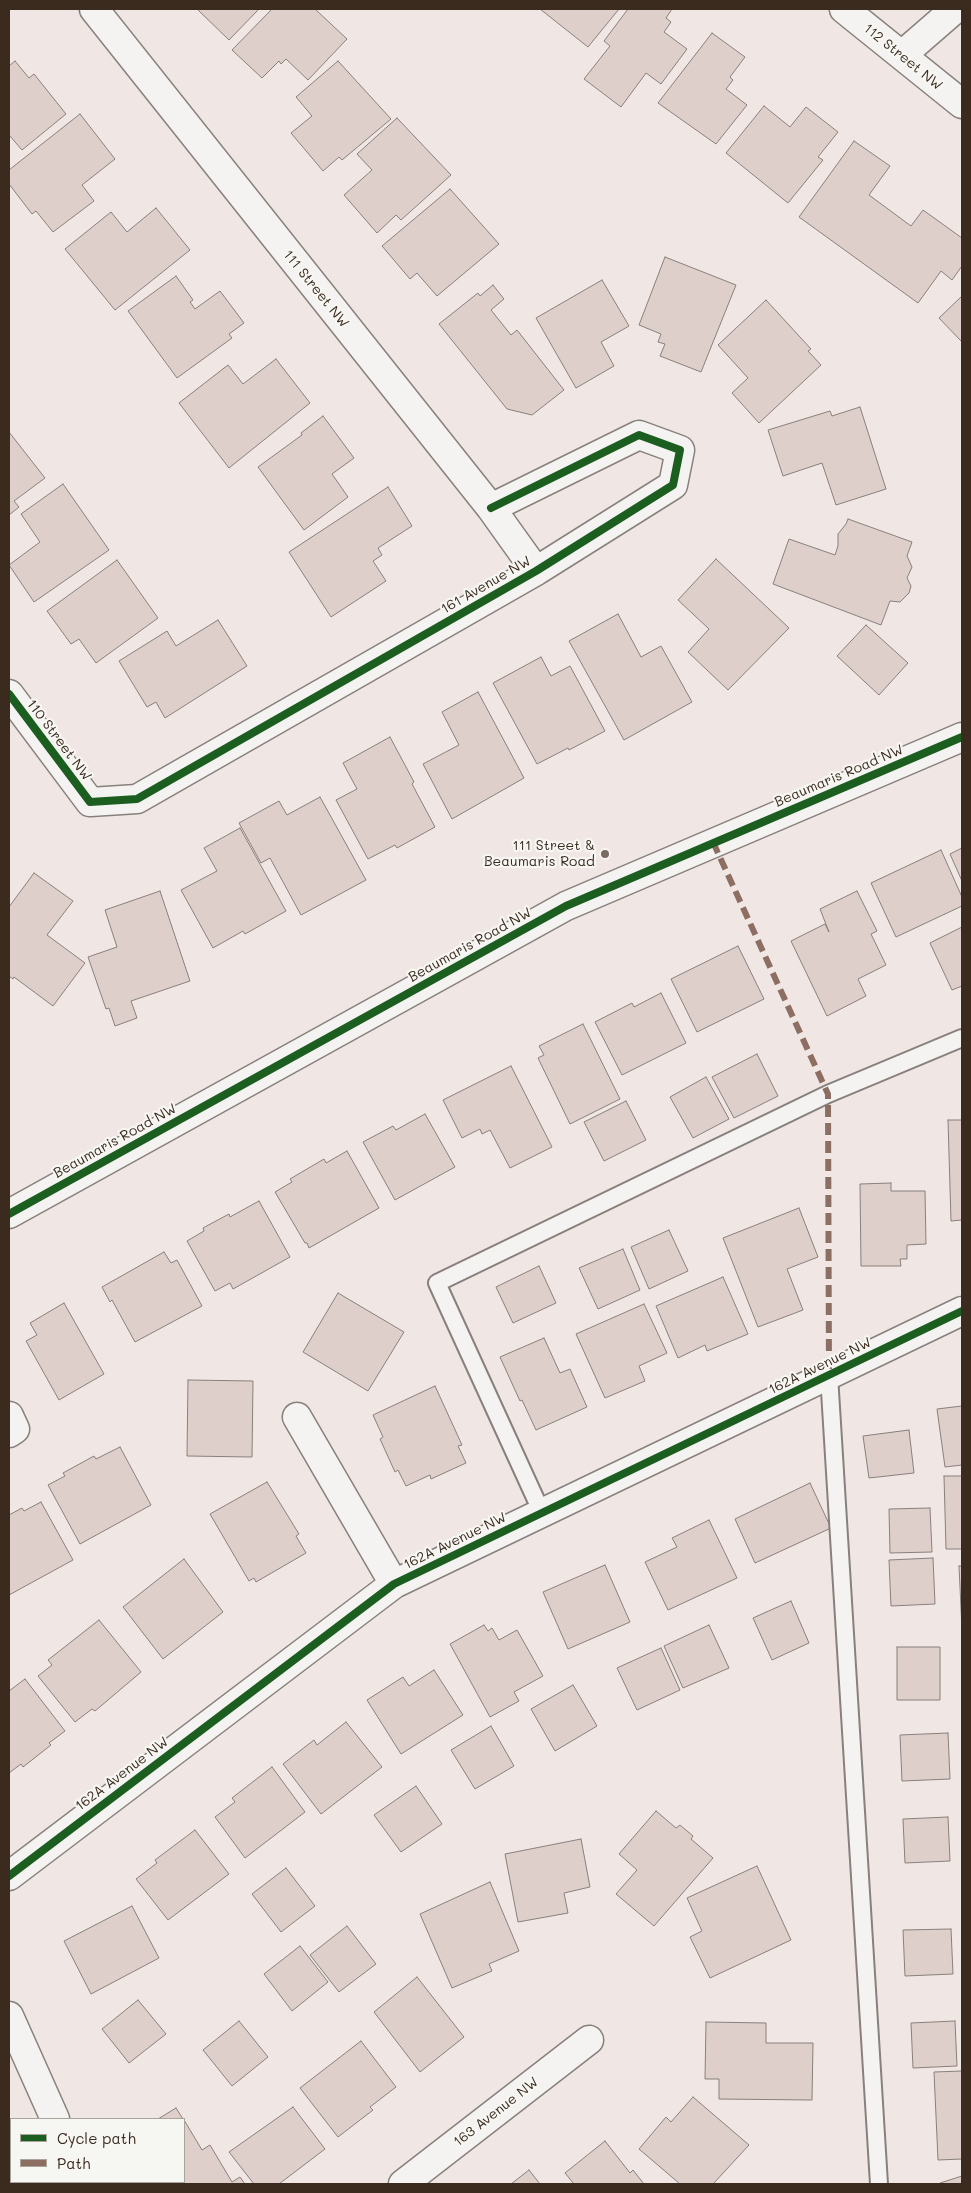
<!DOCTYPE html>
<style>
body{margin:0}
#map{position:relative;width:971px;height:2193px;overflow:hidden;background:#f0e6e3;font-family:Mali,sans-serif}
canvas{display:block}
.frame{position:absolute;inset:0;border:10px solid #3b2a1e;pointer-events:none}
.legend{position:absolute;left:10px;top:2118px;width:175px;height:65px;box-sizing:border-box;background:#f6f6f2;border:1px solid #aba49d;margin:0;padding:6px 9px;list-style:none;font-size:15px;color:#3b2a1e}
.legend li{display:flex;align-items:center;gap:10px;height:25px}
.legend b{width:25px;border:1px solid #aba49d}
</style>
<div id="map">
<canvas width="971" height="2193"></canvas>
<div class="frame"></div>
<ul class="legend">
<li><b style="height:6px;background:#1b5e20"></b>Cycle path</li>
<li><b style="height:6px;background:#8d6e63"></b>Path</li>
</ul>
</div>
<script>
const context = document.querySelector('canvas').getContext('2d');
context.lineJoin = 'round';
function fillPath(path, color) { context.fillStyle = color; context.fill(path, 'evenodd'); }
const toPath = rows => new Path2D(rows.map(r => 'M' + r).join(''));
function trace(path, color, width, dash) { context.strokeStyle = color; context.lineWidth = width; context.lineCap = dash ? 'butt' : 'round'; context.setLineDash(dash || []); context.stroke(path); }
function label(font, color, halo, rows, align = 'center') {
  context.font = font + ' Mali,sans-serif'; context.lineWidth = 4.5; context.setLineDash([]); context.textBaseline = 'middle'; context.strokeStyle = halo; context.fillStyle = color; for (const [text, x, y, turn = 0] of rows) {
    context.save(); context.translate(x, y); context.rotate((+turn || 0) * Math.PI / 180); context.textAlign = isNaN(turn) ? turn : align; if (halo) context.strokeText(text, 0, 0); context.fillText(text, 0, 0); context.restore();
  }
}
const building = toPath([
 [197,9,259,9,229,40,197,9],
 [272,9,315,9,347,39,308,80,286,59,281,64,279,61,262,78,232,50,272,9],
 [540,9,619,9,588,47,540,9],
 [628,9,672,9,666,18,671,22,664,32,687,49,661,84,646,73,621,107,584,79,610,46,604,41,628,9],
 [712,33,745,57,730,77,733,80,726,89,747,105,716,144,658,103,712,33],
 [15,61,29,78,34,74,66,114,22,150,9,135,9,66,15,61],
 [338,61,391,119,342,160,339,157,323,171,291,133,312,116,296,97,338,61],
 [764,106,790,127,806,107,838,132,818,157,823,160,788,203,726,153,764,106],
 [80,114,115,159,82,185,94,201,53,232,36,211,32,214,9,184,9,170,80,114],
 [397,118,451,175,401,220,396,215,377,233,344,195,372,170,357,154,397,118],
 [854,141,890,166,869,195,911,226,923,210,962,238,962,266,952,280,941,271,918,303,799,217,854,141],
 [450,189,499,244,437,296,417,273,410,279,382,246,450,189],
 [156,208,190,250,115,310,65,249,111,212,127,232,156,208],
 [665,257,736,285,701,372,660,356,665,344,658,342,661,334,639,325,665,257],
 [176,276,193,300,190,302,195,309,220,291,244,323,229,334,232,338,177,378,128,311,176,276],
 [602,280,629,326,601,342,614,366,576,388,536,318,602,280],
 [493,285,504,299,491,310,511,335,517,330,564,390,532,415,507,409,439,324,478,293,480,296,493,285],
 [962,296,962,342,939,318,962,296],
 [766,300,811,349,808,351,821,365,759,423,732,393,748,378,718,345,766,300],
 [276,359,310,403,229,468,179,403,228,365,243,384,276,359],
 [860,407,886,489,836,505,822,463,783,476,768,430,830,411,832,416,860,407],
 [323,416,354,458,332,474,348,497,304,530,258,467,302,435,301,433,323,416],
 [9,432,45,478,14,501,19,507,9,515,9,432],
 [63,484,109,550,34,602,9,565,40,542,21,514,63,484],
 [388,487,412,526,378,548,382,555,373,561,386,581,331,617,289,552,388,487],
 [848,519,912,542,907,556,912,567,907,578,911,586,909,593,900,602,890,601,881,625,773,584,789,539,835,555,838,546,838,534,846,524,848,519],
 [716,559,789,628,728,690,688,652,709,629,678,600,716,559],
 [117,560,158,618,96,663,79,639,71,644,47,611,117,560],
 [618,614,641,657,661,646,692,702,624,740,569,641,618,614],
 [218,620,247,666,165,718,156,702,147,707,119,661,167,631,176,646,218,620],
 [866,625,908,663,879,695,837,656,866,625],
 [541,657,551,676,570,666,605,731,569,750,568,748,537,764,493,683,541,657],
 [478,692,524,778,452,819,423,764,459,745,442,712,478,692],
 [390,737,414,782,412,784,435,827,397,848,395,845,368,859,336,800,357,789,343,763,390,737],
 [320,797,366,880,301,915,270,858,261,863,239,823,279,801,287,815,320,797],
 [240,828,286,911,245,934,243,931,213,948,181,890,217,871,204,848,240,828],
 [962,848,962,881,950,854,962,848],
 [941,850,962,897,962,906,896,937,871,883,941,850],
 [34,873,73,901,47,935,85,963,53,1006,14,977,13,979,9,976,9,907,34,873],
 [160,891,190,981,131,1001,137,1018,115,1026,109,1008,106,1009,88,957,117,947,105,910,160,891],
 [857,891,877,931,871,934,886,965,858,979,866,996,827,1016,791,941,825,924,829,932,820,909,857,891],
 [962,927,962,986,952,990,930,943,962,927],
 [738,946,764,999,697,1032,671,979,738,946],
 [661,993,686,1043,622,1075,595,1022,632,1003,634,1007,661,993],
 [583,1024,620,1099,570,1124,538,1058,544,1055,539,1046,583,1024],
 [757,1054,778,1096,734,1118,712,1077,757,1054],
 [511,1066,552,1147,510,1168,490,1130,482,1134,480,1129,462,1138,443,1100,511,1066],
 [706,1077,729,1119,693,1138,670,1097,706,1077],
 [626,1101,646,1140,604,1161,584,1122,626,1101],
 [425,1114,455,1167,395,1200,363,1142,393,1126,396,1130,425,1114],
 [948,1120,962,1120,962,1220,951,1221,948,1120],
 [347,1151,379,1208,309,1248,307,1243,305,1243,275,1192,292,1182,290,1179,324,1159,326,1163,347,1151],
 [891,1183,891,1191,925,1191,926,1244,907,1245,907,1259,900,1259,901,1266,861,1266,860,1184,891,1183],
 [259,1201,290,1257,233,1289,230,1283,215,1291,187,1241,204,1231,203,1228,229,1214,230,1217,259,1201],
 [799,1208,818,1257,787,1269,803,1310,758,1327,723,1238,799,1208],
 [669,1230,688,1271,649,1289,631,1247,669,1230],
 [623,1249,640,1290,598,1309,579,1268,623,1249],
 [164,1252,171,1263,177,1260,202,1306,135,1342,112,1300,110,1302,102,1287,164,1252],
 [539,1266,556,1303,513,1323,496,1287,539,1266],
 [723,1277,748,1334,707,1351,705,1345,678,1358,656,1306,723,1277],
 [338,1293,404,1332,368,1391,303,1352,338,1293],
 [64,1303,104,1374,59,1400,26,1341,37,1335,30,1323,64,1303],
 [644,1304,667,1353,639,1366,645,1381,605,1398,576,1334,644,1304],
 [544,1338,560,1373,570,1369,587,1407,536,1430,522,1400,520,1401,500,1357,544,1338],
 [188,1380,253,1381,252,1457,187,1456,188,1380],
 [435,1386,462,1445,458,1446,466,1463,431,1479,430,1475,406,1486,398,1470,395,1472,380,1439,383,1437,373,1415,435,1386],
 [962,1406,962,1465,945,1467,937,1409,962,1406],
 [909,1430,914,1473,869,1478,863,1436,909,1430],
 [120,1447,151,1505,80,1544,48,1485,65,1476,63,1473,94,1456,96,1459,120,1447],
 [944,1476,962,1476,962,1549,946,1549,944,1476],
 [267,1482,299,1534,296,1536,306,1553,256,1582,254,1578,249,1581,210,1514,267,1482],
 [810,1483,831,1528,755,1563,735,1519,810,1483],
 [41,1502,73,1560,9,1595,9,1515,22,1508,24,1511,41,1502],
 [930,1508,932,1552,890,1553,889,1509,930,1508],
 [709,1520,737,1578,668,1610,645,1562,677,1547,672,1538,709,1520],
 [933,1558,935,1604,891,1606,889,1560,933,1558],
 [184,1559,223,1612,163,1659,123,1607,184,1559],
 [605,1565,630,1622,568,1649,543,1592,605,1565],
 [959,1566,962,1566,962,1629,959,1566],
 [791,1601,809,1643,772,1660,753,1618,791,1601],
 [99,1620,141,1672,95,1711,92,1709,75,1722,38,1676,52,1665,48,1660,99,1620],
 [484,1625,488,1631,492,1628,499,1640,517,1630,543,1676,514,1692,519,1701,490,1717,450,1644,484,1625],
 [709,1625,729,1668,683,1688,664,1646,709,1625],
 [897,1647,940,1647,940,1700,897,1700,897,1647],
 [661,1648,680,1690,637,1710,617,1668,661,1648],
 [434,1670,463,1715,401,1754,367,1700,403,1677,409,1686,434,1670],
 [25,1679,65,1731,49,1743,51,1745,23,1767,21,1764,9,1773,9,1691,25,1679],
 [573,1685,597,1726,555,1751,531,1709,573,1685],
 [346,1722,382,1767,321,1814,283,1764,314,1740,317,1745,346,1722],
 [491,1726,514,1766,475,1789,451,1750,491,1726],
 [948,1733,950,1779,902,1781,900,1735,948,1733],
 [272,1767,305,1812,245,1858,215,1817,235,1802,232,1798,272,1767],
 [416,1786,442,1824,401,1852,374,1815,416,1786],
 [656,1811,676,1828,680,1825,693,1836,691,1839,713,1858,654,1926,616,1894,637,1870,619,1854,656,1811],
 [948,1817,950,1861,905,1863,903,1819,948,1817],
 [195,1830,229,1874,168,1920,136,1879,157,1863,155,1860,195,1830],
 [581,1839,590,1887,564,1893,568,1913,518,1922,505,1854,581,1839],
 [757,1866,791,1940,710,1978,690,1937,702,1931,687,1898,757,1866],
 [286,1868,315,1906,281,1932,252,1894,286,1868],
 [490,1882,519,1951,489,1964,492,1971,452,1988,420,1914,490,1882],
 [132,1906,159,1958,91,1994,64,1941,132,1906],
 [347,1926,376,1964,339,1992,310,1955,347,1926],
 [951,1929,953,1974,905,1976,903,1930,951,1929],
 [300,1946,328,1982,292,2011,264,1974,300,1946],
 [417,1977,464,2037,420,2072,374,2012,417,1977],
 [138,2000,166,2034,129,2063,102,2029,138,2000],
 [239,2021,268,2057,232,2086,203,2050,239,2021],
 [955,2021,957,2066,913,2068,911,2023,955,2021],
 [706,2022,766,2023,766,2043,813,2043,812,2100,719,2099,719,2079,705,2079,706,2022],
 [361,2041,396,2087,370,2107,373,2110,338,2137,300,2088,361,2041],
 [962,2071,962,2159,938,2160,934,2072,962,2071],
 [693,2097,749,2145,713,2184,680,2184,639,2149,666,2117,671,2122,693,2097],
 [293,2107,325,2149,279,2184,254,2184,229,2152,293,2107],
 [176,2108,183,2119,158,2119,176,2108],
 [184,2120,202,2150,210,2145,232,2182,240,2177,245,2184,167,2184,166,2182,184,2182,184,2120],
 [605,2141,630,2173,633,2170,644,2184,574,2184,565,2173,605,2141],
 [9,2157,11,2164,11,2173,9,2174,9,2157],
 [529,2170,540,2184,511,2184,529,2170],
 [962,2176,962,2184,941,2184,940,2183,962,2176]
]);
fillPath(building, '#dfcfcb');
trace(building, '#88807c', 1);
const service = toPath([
 [829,1375,879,2184],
 [542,1513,437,1283,828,1094,962,1038]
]);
const minor = toPath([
 [94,9,491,508,536,571],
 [844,9,962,104],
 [902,55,955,9],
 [9,694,90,802,137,799,536,571,673,485,680,450,639,435,491,508],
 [9,1416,15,1429,9,1433],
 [297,1417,394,1584],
 [9,1876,394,1584,962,1311],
 [9,2016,55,2119],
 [80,2182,81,2184],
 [403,2184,589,2040]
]);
const tertiary = toPath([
 [9,1214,566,906,962,737]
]);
trace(service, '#88807c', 20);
trace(minor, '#88807c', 31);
trace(tertiary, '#88807c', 31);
trace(service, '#f4f3f1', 16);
trace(minor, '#f4f3f1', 28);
trace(tertiary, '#f4f3f1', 28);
trace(toPath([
 [713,842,828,1094,829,1375]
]), '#8d6e63', 6, [12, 6]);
trace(toPath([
 [9,694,90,802,137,799,536,571,673,485,680,450,639,435,491,508],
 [9,1214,566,906,962,737],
 [9,1876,394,1584,962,1311]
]), '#1b5e20', 8);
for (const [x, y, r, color] of [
 [605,854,5,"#7a6c63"]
]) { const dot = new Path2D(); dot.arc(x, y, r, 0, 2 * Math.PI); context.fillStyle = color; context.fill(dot); trace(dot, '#f6f6f2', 2); }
label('14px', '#3b2a1e', '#f6f6f2', [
 ["112 Street NW",903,57,39],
 ["111 Street NW",316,289,51],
 ["161 Avenue NW",486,585,-30],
 ["110 Street NW",59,740,53],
 ["Beaumaris Road NW",839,776,-23],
 ["Beaumaris Road NW",470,945,-29],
 ["Beaumaris Road NW",115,1141,-29],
 ["162A Avenue NW",820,1366,-26],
 ["162A Avenue NW",455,1541,-26],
 ["162A Avenue NW",122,1774,-37],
 ["163 Avenue NW",496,2112,-38]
]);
label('14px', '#3b2a1e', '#f6f6f2', [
 ["111 Street &",595,846],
 ["Beaumaris Road",595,862]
], 'right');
</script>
